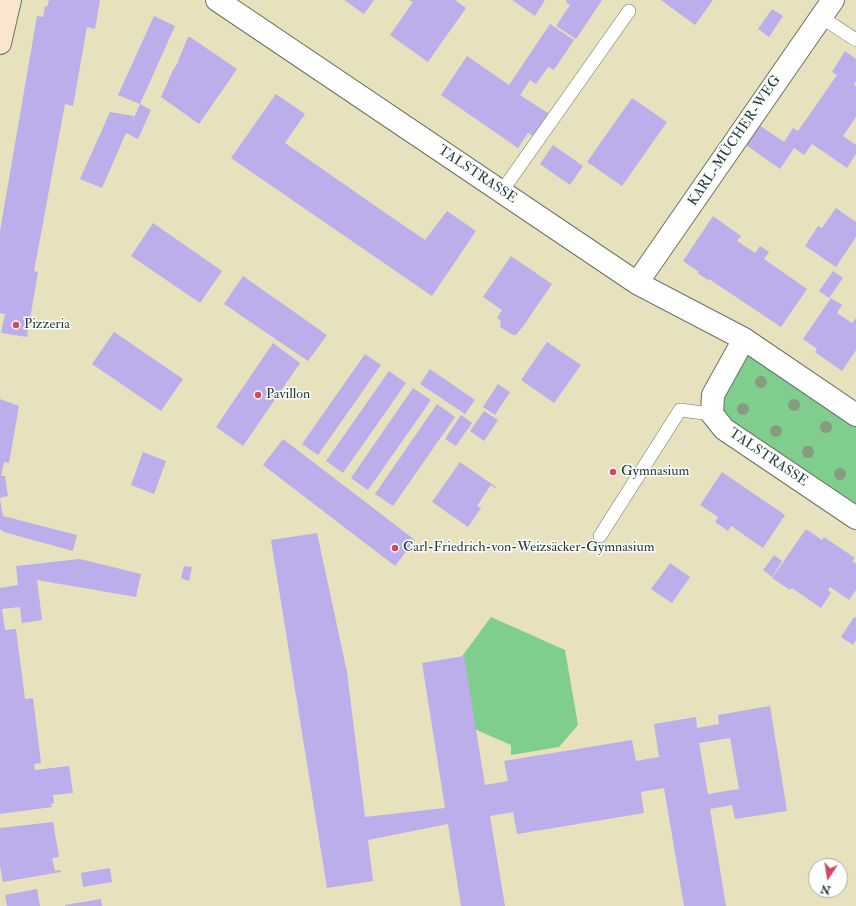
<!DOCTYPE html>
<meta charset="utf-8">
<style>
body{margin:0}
#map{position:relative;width:856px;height:906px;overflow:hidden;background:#e8e1bd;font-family:"IM FELL Double Pica",serif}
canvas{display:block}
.north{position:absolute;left:808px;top:858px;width:40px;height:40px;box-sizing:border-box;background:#fff;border:1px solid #a5b1ae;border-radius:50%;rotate:192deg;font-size:11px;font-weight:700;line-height:16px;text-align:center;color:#1f3d34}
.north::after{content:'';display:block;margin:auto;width:14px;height:18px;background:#d1495b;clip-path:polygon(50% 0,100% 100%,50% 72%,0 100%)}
</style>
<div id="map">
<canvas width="856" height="906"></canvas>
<div class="north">N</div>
</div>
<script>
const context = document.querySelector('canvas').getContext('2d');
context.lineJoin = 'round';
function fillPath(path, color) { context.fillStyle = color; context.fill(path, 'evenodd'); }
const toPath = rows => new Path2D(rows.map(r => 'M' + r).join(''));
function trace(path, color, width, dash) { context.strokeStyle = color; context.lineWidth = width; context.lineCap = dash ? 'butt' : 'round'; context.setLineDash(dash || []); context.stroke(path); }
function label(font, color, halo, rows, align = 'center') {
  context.font = font + ' "IM FELL Double Pica",serif'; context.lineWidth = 3; context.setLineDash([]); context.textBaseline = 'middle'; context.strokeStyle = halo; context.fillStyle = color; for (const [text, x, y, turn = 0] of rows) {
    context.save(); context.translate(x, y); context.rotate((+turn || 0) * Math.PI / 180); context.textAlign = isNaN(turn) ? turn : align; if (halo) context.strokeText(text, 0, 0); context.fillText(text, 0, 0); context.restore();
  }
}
fillPath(toPath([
 [744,341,856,417,856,521,714,413],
 [491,617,565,650,578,725,559,747,511,755,511,745,472,728,460,659]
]), '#80ce8d');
fillPath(toPath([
 [49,0,100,0,95,29,87,27,73,106,65,104,34,271,38,272,27,337,1,333,5,314,0,313,0,231,37,16,43,17,45,6,47,7],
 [344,0,374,0,364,14],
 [409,0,455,0,466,8,428,62,390,35,413,2],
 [512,0,545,0,535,16],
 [567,0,602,0,576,39,556,26,570,5,566,2],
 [661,0,713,0,695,25],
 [772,9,783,16,769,37,758,29],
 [154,16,175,26,140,104,118,95],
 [550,24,574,40,554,70,548,67,536,84,530,80,520,95,551,115,536,138,528,133,518,148,441,95,467,56,509,85],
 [188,37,190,37,237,69,199,124,161,97,173,70,179,61,178,61],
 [845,51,856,59,856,81,854,85,856,86,856,117,843,136,856,145,856,154,847,168,812,144,804,155,794,148,780,169,746,145,759,125,784,142,793,128,798,131,837,75,832,72],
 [276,94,305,114,285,143,384,212,425,240,447,211,476,231,432,296,231,158],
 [632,98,667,122,622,186,587,162],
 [140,104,151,110,138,139,126,133,102,188,80,179,110,112,134,116,132,122],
 [553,145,583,166,570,185,540,164],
 [836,208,856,222,856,237,836,267,805,246,818,226,822,228],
 [713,216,741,236,737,241,755,253,760,246,769,252,764,259,807,289,781,327,709,279,708,280,697,273,699,272,683,261],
 [153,223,222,271,200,303,131,256],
 [511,256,552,284,524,325,516,335,513,335,500,327,501,321,497,318,502,310,483,297],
 [833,271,843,278,829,298,819,291],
 [243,276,327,335,308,361,224,304],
 [831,298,842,305,837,313,852,323,856,318,856,350,842,371,815,352,817,349,803,339],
 [114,332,183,379,161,411,92,364],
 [547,342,581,365,554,403,521,380],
 [273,343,300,363,243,446,216,427],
 [365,354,381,365,318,455,302,444],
 [430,369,475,400,465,414,420,384],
 [389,371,406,383,343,473,326,461],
 [498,384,510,392,495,415,483,407],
 [413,388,431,400,368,490,351,478],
 [0,399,19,406,9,463,4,462,1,476,5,476,8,496,0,498],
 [437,404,455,417,393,506,375,494],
 [484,411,498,420,484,441,470,431],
 [461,415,472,423,456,446,445,439],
 [283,439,415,540,395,566,263,465],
 [143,452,166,461,154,494,131,485],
 [460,462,496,487,495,488,491,485,477,506,481,508,468,527,432,502],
 [722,472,785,515,763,548,731,526,728,531,715,522,718,517,700,505],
 [0,499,3,516,77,535,73,551,4,532,0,529],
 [806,529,822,540,824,537,855,558,852,561,856,564,856,590,849,600,830,587,828,590,831,593,821,608,792,588,790,590,772,578],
 [317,533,347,672,365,817,445,808,422,663,464,656,485,785,508,781,504,761,632,740,636,761,659,757,654,724,696,717,697,728,719,724,718,715,770,706,787,811,735,819,732,805,710,809,726,906,684,906,664,788,641,792,644,813,517,834,513,812,490,816,505,906,461,906,448,824,368,840,373,881,327,888,271,540],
 [730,738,739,789,708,794,699,743],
 [774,555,782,561,772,577,763,570],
 [80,559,141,574,136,597,37,580,42,620,22,623,20,607,2,609,5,630,16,629,25,699,33,698,41,763,34,764,35,770,69,766,73,793,53,795,54,803,51,804,52,807,0,814,0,588,18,585,16,566],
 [670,563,690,577,672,603,651,589],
 [184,566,192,567,189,581,181,578],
 [854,617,856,618,856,640,853,645,841,637],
 [53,822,59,857,52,858,55,871,60,870,61,872,3,882,0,866,0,828],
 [110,868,112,882,83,887,81,873],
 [37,889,40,906,7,906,5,895],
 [101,899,102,906,65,906,65,905]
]), '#bcadeb');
const lane = toPath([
 [821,17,856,40],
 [502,191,629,11],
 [600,536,680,410,712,414]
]);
const street = toPath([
 [217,0,637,283,744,339,856,415],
 [637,283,833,0],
 [744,339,713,395,712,414,724,429,856,518]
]);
const secondary = toPath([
 [0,43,10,0]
]);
trace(lane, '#657664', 14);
trace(street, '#657664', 24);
trace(secondary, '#657664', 24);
trace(lane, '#fff', 13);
trace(street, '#fff', 22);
trace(secondary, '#fbe5cf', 22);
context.fillStyle = '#879b7e';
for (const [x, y] of [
 [761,382],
 [794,405],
 [743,409],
 [826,427],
 [776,431],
 [808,452],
 [840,474]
]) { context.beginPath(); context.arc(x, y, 6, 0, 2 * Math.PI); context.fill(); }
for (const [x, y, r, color] of [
 [16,325,4,"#d1495b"],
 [258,395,4,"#d1495b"],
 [613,472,4,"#d1495b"],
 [395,548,4,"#d1495b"]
]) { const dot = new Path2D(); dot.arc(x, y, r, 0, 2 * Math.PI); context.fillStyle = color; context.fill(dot); trace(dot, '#fff', 1.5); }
label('14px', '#1f3d34', '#fff', [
 ["KARL-MÜCHER-WEG",735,141,-56],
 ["TALSTRASSE",477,175,34],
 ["TALSTRASSE",768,458,34]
]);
label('14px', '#1f3d34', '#fff', [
 ["Pizzeria",24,325],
 ["Pavillon",266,395],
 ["Gymnasium",621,472],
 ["Carl-Friedrich-von-Weizsäcker-Gymnasium",403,548]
], 'left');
</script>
